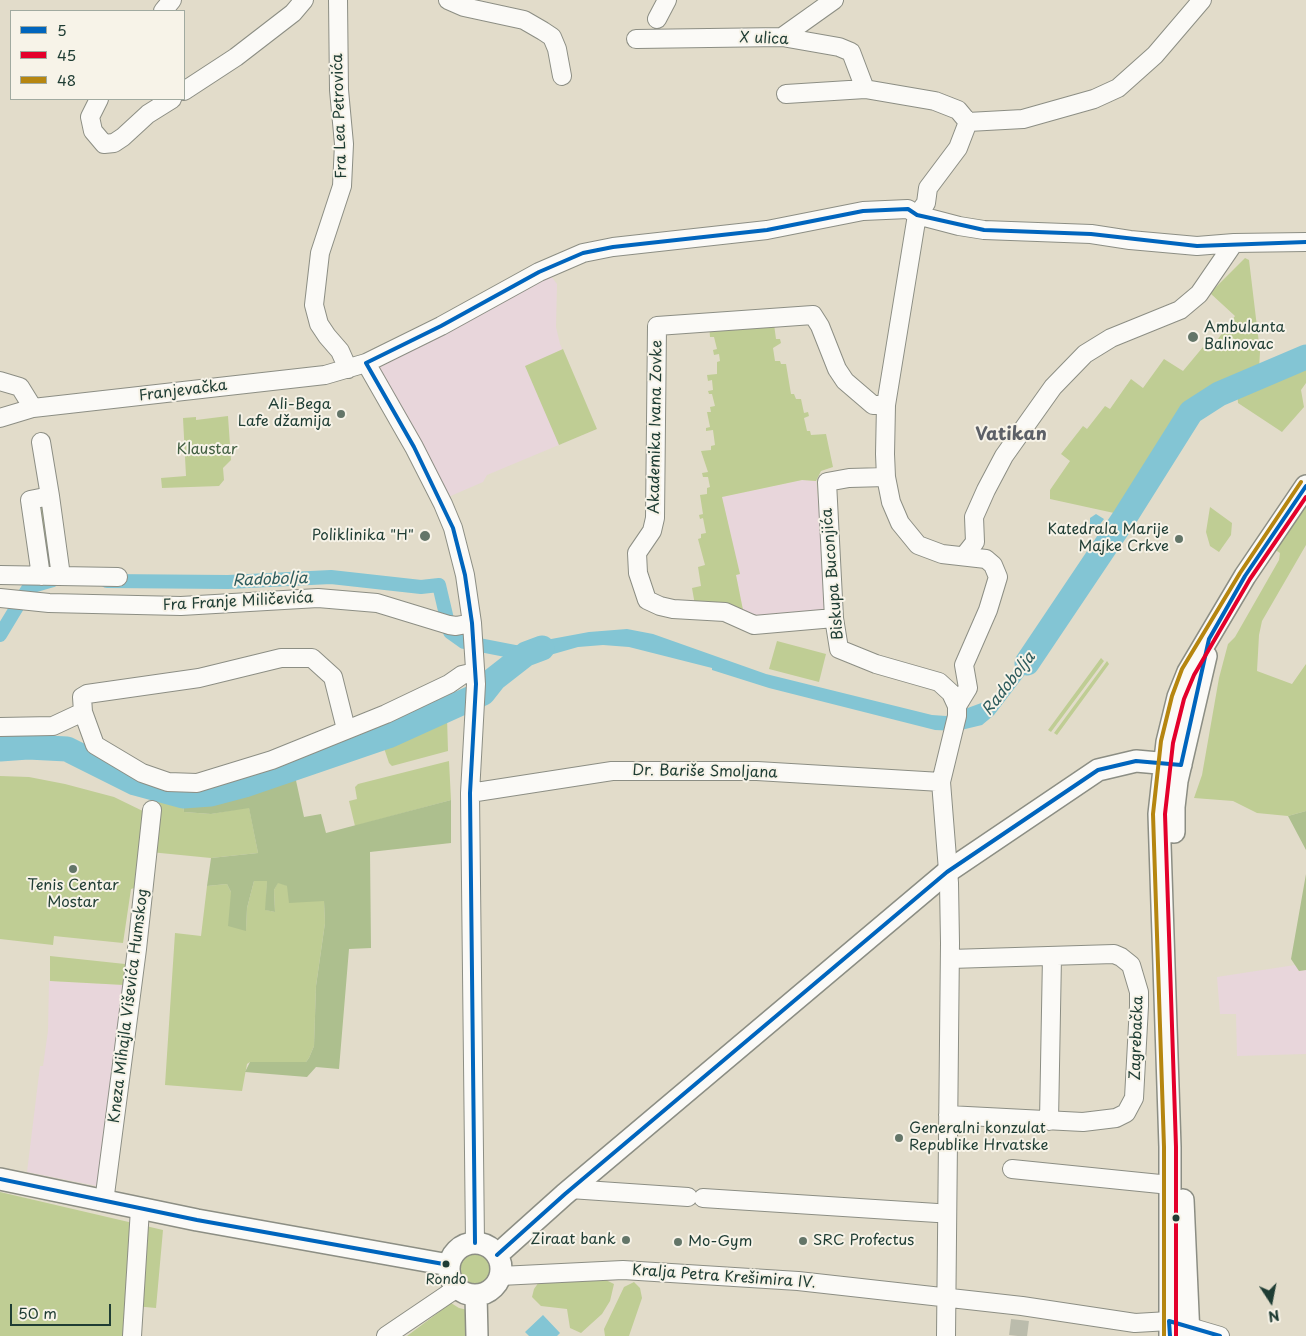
<!DOCTYPE html>
<meta charset="utf-8">
<style>
body{margin:0}
#map{position:relative;width:1306px;height:1336px;overflow:hidden;background:#e2dcca;font-family:"Playpen Sans",sans-serif}
canvas{display:block}
.legend{position:absolute;left:10px;top:10px;width:175px;height:90px;box-sizing:border-box;background:#f7f3e8;border:1px solid #a1aaa0;margin:0;padding:6px 9px;list-style:none;font-size:15px;color:#1f3d34}
.legend li{display:flex;align-items:center;gap:10px;height:25px}
.legend b{width:25px;border:1px solid #a1aaa0}
.north{position:absolute;left:1246px;top:1276px;width:50px;height:50px;-webkit-text-stroke:4px #f7f3e8;paint-order:stroke;rotate:169deg;font-size:14px;font-weight:700;line-height:20px;text-align:center;color:#1f3d34}
.north::after{content:'';display:block;margin:auto;width:18px;height:22px;background:#1f3d34;clip-path:polygon(50% 0,100% 100%,50% 72%,0 100%)}
.scale{position:absolute;left:10px;top:1304px;width:101px;height:22px;box-sizing:border-box;border:2px solid #1f3d34;border-top:0;padding-left:6px;font-size:15px;line-height:18px;white-space:nowrap;color:#1f3d34;-webkit-text-stroke:4px #f7f3e8;paint-order:stroke}
</style>
<div id="map">
<canvas width="1306" height="1336"></canvas>
<ul class="legend">
<li><b style="height:6px;background:#0065bd"></b>5</li>
<li><b style="height:6px;background:#e4002b"></b>45</li>
<li><b style="height:6px;background:#b68610"></b>48</li>
</ul>
<div class="north">N</div>
<div class="scale">50 m</div>
</div>
<script>
const context = document.querySelector('canvas').getContext('2d');
context.lineJoin = 'round';
function fillPath(path, color) { context.fillStyle = color; context.fill(path, 'evenodd'); }
const toPath = rows => new Path2D(rows.map(r => 'M' + r).join(''));
function trace(path, color, width, dash) { context.strokeStyle = color; context.lineWidth = width; context.lineCap = dash ? 'butt' : 'round'; context.setLineDash(dash || []); context.stroke(path); }
function label(font, color, halo, rows, align = 'center') {
  context.font = font + ' "Playpen Sans",sans-serif'; context.lineWidth = 4; context.setLineDash([]); context.textBaseline = 'middle'; context.strokeStyle = halo; context.fillStyle = color; for (const [text, x, y, turn = 0] of rows) {
    context.save(); context.translate(x, y); context.rotate((+turn || 0) * Math.PI / 180); context.textAlign = isNaN(turn) ? turn : align; if (halo) context.strokeText(text, 0, 0); context.fillText(text, 0, 0); context.restore();
  }
}
fillPath(toPath([
 [551,276,557,284,556,327,560,344,597,429,487,475,483,482,446,498,408,418,375,361],
 [803,480,816,481,829,593,827,607,822,611,753,621,743,610,736,575,739,574,722,497],
 [1295,965,1299,971,1306,970,1306,1054,1237,1056,1236,1014,1220,1014,1217,977],
 [49,981,124,985,102,1187,27,1172,40,1066,43,1066,48,1031]
]), '#e8d6db');
fillPath(toPath([
 [1245,258,1249,260,1260,352,1259,369,1198,401,1179,419,1114,513,1050,499,1050,490,1070,461,1061,454,1083,426,1087,429,1105,406,1110,409,1131,379,1143,388,1164,359,1183,371,1203,347,1209,351,1235,316,1210,293],
 [773,317,776,339,780,339,781,343,773,348,775,361,780,361,781,364,786,364,791,394,794,394,796,399,801,399,804,413,808,412,809,416,804,418,807,431,810,431,811,435,826,434,833,467,821,471,816,481,802,480,722,497,740,574,736,575,743,610,748,617,696,611,692,588,701,586,698,567,705,565,698,539,701,538,701,534,706,533,703,518,700,519,699,515,703,514,700,495,707,494,707,488,710,487,708,477,703,477,702,473,708,472,701,451,711,450,711,446,715,445,713,430,706,431,706,428,710,427,707,412,711,412,710,407,715,406,712,394,709,394,708,391,713,390,712,380,708,381,707,375,717,374,717,362,720,361,719,354,714,355,713,350,717,349,714,337,710,337,709,322],
 [563,349,597,429,559,445,525,366],
 [1306,361,1306,383,1301,390,1304,407,1282,432,1238,403,1237,390],
 [228,416,231,460,223,468,224,480,219,486,162,488,161,478,186,476,183,418,196,417,196,420],
 [1306,499,1306,545,1262,621,1259,635,1257,671,1292,684,1306,664,1306,811,1288,816,1257,813,1233,801,1194,798,1202,775,1219,678,1228,644,1235,637,1279,560,1280,553,1266,544],
 [49,502,57,569,43,572,33,505],
 [1210,507,1232,523,1231,535,1219,552,1210,546,1206,532],
 [777,641,826,654,819,682,769,669],
 [1101,658,1104,661,1051,732,1048,730],
 [1107,661,1109,664,1057,735,1054,733],
 [447,717,448,751,392,766,389,763,383,745],
 [449,761,451,800,355,826,349,801,357,799,355,787,358,784],
 [0,776,29,777,65,784,114,797,151,815,144,885,131,889,123,943,54,936,53,945,0,939],
 [158,799,183,801,184,812,211,814,249,807,258,853,211,858,150,852],
 [254,881,267,881,266,910,275,912,274,890,278,882,324,901,325,923,316,986,314,1046,309,1058,306,1062,250,1062,247,1064,242,1091,165,1085,175,933,201,936,207,886,227,884,231,892,231,905,246,930,247,908],
 [50,956,125,964,124,985,50,981],
 [0,1192,163,1230,156,1308,134,1306,132,1336,0,1336],
 '459 1270a16 16 0 1 1 32 0a16 16 0 1 1-32 0Z',
 [600,1277,614,1284,610,1301,602,1314,581,1333,570,1328,567,1309,541,1306,532,1297,534,1289,541,1279],
 [634,1282,640,1288,642,1298,630,1333,629,1336,605,1336,604,1329,624,1287],
 [451,1303,459,1308,472,1311,477,1336,407,1336]
]), '#bfcd94');
fillPath(toPath([
 [295,776,304,817,321,814,326,833,451,800,451,843,370,852,371,948,349,949,339,1069,316,1067,307,1077,245,1072,250,1062,306,1062,309,1058,314,1046,316,986,325,923,324,901,289,903,287,886,278,883,274,890,275,912,265,910,267,881,254,881,247,908,246,931,228,926,231,892,227,884,207,886,211,858,258,853,249,808,211,814,184,812,183,801,234,795,270,787],
 [1306,811,1306,850,1288,816],
 [1306,874,1306,970,1299,971,1291,959]
]), '#adbf8e');
fillPath(toPath([
 [1096,514,1104,519,1095,531,1092,531,1090,529,1090,518],
 [627,629,653,634,766,674,932,715,946,716,992,699,1003,687,1038,632,1052,639,994,715,982,725,957,731,935,730,769,688,712,670,712,668,629,647,603,645,578,647,543,657,514,671,508,647,589,632],
 [543,1315,560,1333,557,1336,529,1336,525,1332]
]), '#83c5d4');
trace(toPath([
 [107,581,228,582,331,577,421,587,439,585,450,632,464,642,526,654],
 [0,635,29,587,53,580]
]), '#83c5d4', 14);
trace(toPath([
 [1027,663,1125,517,1191,412,1219,394,1306,357],
 [0,749,28,747,67,749,135,783,183,796,211,794,245,785,388,736,483,693,494,679,526,654,542,648]
]), '#83c5d4', 25);
trace(toPath([
 [1018,1336,1020,1320]
]), '#bbbcac', 18, [18, 9]);
const minor = toPath([
 [338,0,339,90,344,144,342,186,320,253,314,305,319,324,327,336,340,351,348,369],
 [448,0,464,7,524,20,543,31,552,37,557,49,562,76],
 [163,11,172,0],
 [657,19,667,0],
 [782,37,834,0],
 [636,39,782,37,839,47,851,52,865,89],
 [184,91,236,57,293,13,304,0],
 [786,94,865,89,935,101,958,110,968,122,958,148,928,188,926,203,917,215,886,405,885,454,886,477,891,502,900,523,918,545,942,554,986,559,993,565,998,577,988,610,964,665,968,688,957,706],
 [99,99,90,117,93,131,104,144,114,143,123,137,148,114,172,99],
 [968,122,1023,119,1094,99,1118,88,1155,55,1202,0],
 [366,363,414,447,443,504,453,528,465,575,472,623,476,684,470,793,475,1243],
 [0,381,20,387,33,408],
 [0,418,33,408,325,375,366,363,441,326,539,272,583,253,613,247,767,230,863,211,908,209,917,215,959,226,984,230,1091,234,1130,240,1197,246,1234,243,1306,242],
 [41,442,50,496],
 [886,477,849,478,827,482,834,618,839,649,876,664,939,682,951,693,957,706,957,716,941,782,949,883,950,943,946,1336],
 [964,556,975,542,974,517,986,490,1004,456,1053,387,1085,354,1111,338,1180,310,1199,294,1234,243],
 [0,575,118,577],
 [41,576,30,500,50,496,61,576],
 [0,598,49,603,181,606,318,598,377,603,449,625,456,626,472,623],
 [834,618,754,625,725,612,673,609,660,606,647,600,638,573,637,553,652,531,655,518,657,326,813,315,820,326,837,369,845,381,873,405,886,405],
 [83,712,82,697,87,694,199,678,281,658,312,658,333,677,346,729],
 [0,727,53,726,83,712,95,745,142,773,168,782,197,783,272,760,386,714,449,684,462,675,475,672],
 [470,793,612,771,757,771,941,782],
 [948,1115,1083,1122,1116,1118,1126,1113,1134,1098,1139,1006,1139,992,1131,965,1121,957,1114,954,950,959],
 [1049,1121,1052,956],
 [1012,1169,1170,1185],
 [570,1189,688,1197],
 [703,1198,937,1213],
 [104,1202,137,949,152,810],
 [500,1276,623,1270,798,1281,1022,1306,1135,1323,1169,1321,1220,1336],
 [132,1336,140,1209],
 [386,1336,457,1288]
]);
const major = toPath([
 [1174,832,1174,807,1177,781,1206,656],
 [0,1179,197,1220,449,1265],
 [1183,1200,1189,1336],
 '449 1269a26 26 0 1 1 52 0a26 26 0 1 1-52 0Z',
 [497,1255,565,1194,947,872,1098,770,1136,761,1181,765],
 [476,1295,477,1336],
 [1170,1336,1170,1147,1159,814,1167,742,1178,697,1188,672,1245,576,1306,486]
]);
trace(minor, '#8c8e84', 20);
trace(major, '#8c8e84', 24);
trace(minor, '#fbfaf7', 18);
trace(major, '#fbfaf7', 21);
trace(toPath([
 [0,1179,197,1220,449,1265],
 [475,1243,470,793,476,684,472,623,465,575,453,528,414,447,366,363,441,326,539,272,583,253,613,247,767,230,863,211,908,209,917,215,984,230,1091,234,1197,246,1306,242],
 [497,1255,565,1194,947,872,1098,770,1136,761,1181,765,1209,639,1245,576,1306,486],
 [1170,1336,1169,1321,1220,1336]
]), '#0065bd', 4);
trace(toPath([
 [1176,1336,1176,1147,1165,814,1173,743,1184,699,1194,675,1250,579,1306,497]
]), '#e4002b', 4);
trace(toPath([
 [1164,1336,1164,1147,1153,814,1161,741,1172,696,1182,669,1240,573,1301,482]
]), '#b68610', 4);
for (const [x, y, r, color] of [
 [1193,337,6,"#637568"],
 [341,414,5,"#637568"],
 [425,536,6,"#637568"],
 [1179,539,5,"#637568"],
 [73,869,5,"#637568"],
 [899,1138,5,"#637568"],
 [1176,1218,4.5,"#1f3d34"],
 [626,1240,5,"#637568"],
 [803,1241,5,"#637568"],
 [678,1242,5,"#637568"],
 [446,1264,4.5,"#1f3d34"]
]) { const dot = new Path2D(); dot.arc(x, y, r, 0, 2 * Math.PI); context.fillStyle = color; context.fill(dot); trace(dot, '#f7f3e8', 2); }
label('14px', '#1f3d34', '#f7f3e8', [
 ["Rondo",446,1280]
]);
label('15px', '#1f3d34', '#f7f3e8', [
 ["X ulica",764,39,2],
 ["Fra Lea Petrovića",340,116,-92],
 ["Franjevačka",183,391,-7],
 ["Akademika Ivana Zovke",656,427,-89],
 ["Biskupa Buconjića",833,574,-95],
 ["Fra Franje Miličevića",238,602,-3],
 ["Dr. Bariše Smoljana",705,772,1],
 ["Kneza Mihajla Viševića Humskog",129,1006,-83],
 ["Zagrebačka",1137,1038,-88],
 ["Kralja Petra Krešimira IV.",724,1277,4]
]);
label('15px', '#1f3d34', '#f7f3e8', [
 ["Ambulanta",1204,328],
 ["Balinovac",1204,345],
 ["Ali-Bega",331,405,"right"],
 ["Lafe džamija",331,422,"right"],
 ["Katedrala Marije",1169,530,"right"],
 ["Majke Crkve",1169,547,"right"],
 ["Poliklinika \"H\"",414,536,"right"],
 ["Tenis Centar",73,886,"center"],
 ["Mostar",73,903,"center"],
 ["Generalni konzulat",909,1129],
 ["Republike Hrvatske",909,1146],
 ["Ziraat bank",616,1240,"right"],
 ["SRC Profectus",813,1241],
 ["Mo-Gym",688,1242]
], 'left');
label('15px', '#405e41', '#f7f3e8', [
 ["Klaustar",207,450]
]);
label('italic 16px', '#2e5c5d', '#f7f3e8', [
 ["Radobolja",270,580,-2],
 ["Radobolja",1009,684,-52]
]);
label('bold 18px', '#5c6067', '#f7f3e8', [
 ["Vatikan",1011,435]
]);
</script>
